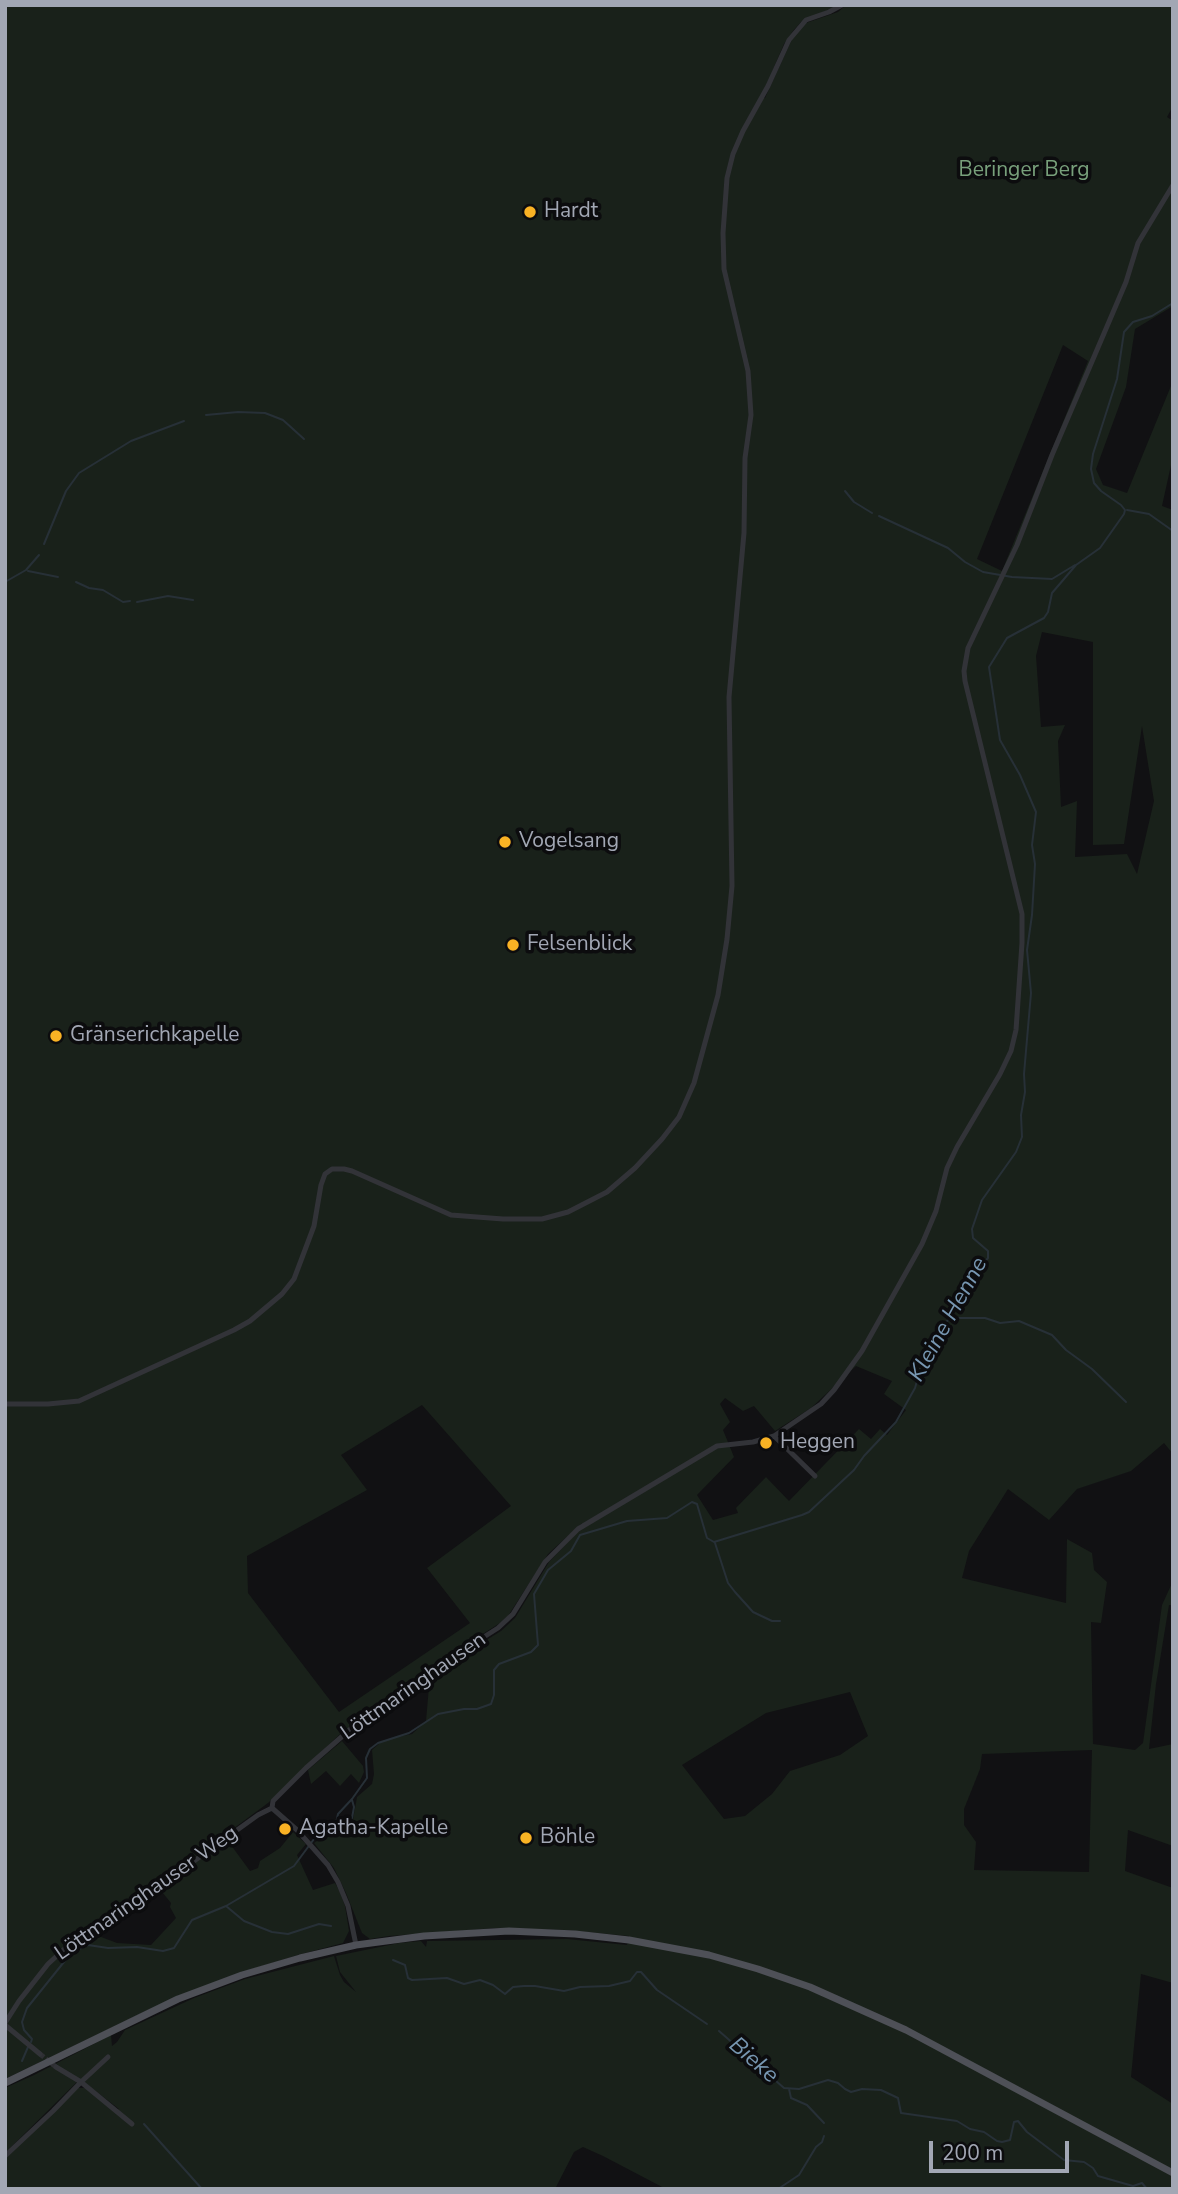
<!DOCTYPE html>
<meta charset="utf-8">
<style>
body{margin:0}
#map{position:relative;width:1178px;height:2194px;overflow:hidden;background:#111113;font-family:"Nunito Sans",sans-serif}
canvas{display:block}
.frame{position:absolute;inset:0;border:7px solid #a2a7b4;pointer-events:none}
.scale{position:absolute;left:929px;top:2141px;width:140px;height:32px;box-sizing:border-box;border:4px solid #a2a7b4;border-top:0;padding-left:9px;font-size:21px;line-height:24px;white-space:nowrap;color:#a2a7b4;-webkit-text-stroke:5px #0c0c0e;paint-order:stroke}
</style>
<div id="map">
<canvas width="1178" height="2194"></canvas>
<div class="frame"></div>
<div class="scale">200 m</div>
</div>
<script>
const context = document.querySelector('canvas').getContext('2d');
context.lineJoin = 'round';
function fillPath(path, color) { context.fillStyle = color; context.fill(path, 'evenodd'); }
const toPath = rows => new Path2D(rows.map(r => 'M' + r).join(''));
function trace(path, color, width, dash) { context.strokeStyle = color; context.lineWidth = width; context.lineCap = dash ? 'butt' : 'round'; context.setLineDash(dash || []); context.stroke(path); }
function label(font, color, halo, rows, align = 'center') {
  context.font = font + ' "Nunito Sans",sans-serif'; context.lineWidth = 7; context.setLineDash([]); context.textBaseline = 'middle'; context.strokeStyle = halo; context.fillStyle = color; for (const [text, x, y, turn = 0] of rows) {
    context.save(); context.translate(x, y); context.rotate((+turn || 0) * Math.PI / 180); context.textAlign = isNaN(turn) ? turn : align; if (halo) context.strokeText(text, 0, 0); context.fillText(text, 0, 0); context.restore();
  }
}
fillPath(toPath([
 [5,5,839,5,801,22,793,31,784,44,774,67,763,98,765,98,793,37,803,24,838,12,846,5,1173,5,1173,89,1171,93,1173,94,1173,106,1167,117,1173,121,1173,306,1135,329,1126,387,1096,469,1103,485,1127,493,1173,381,1173,456,1162,506,1173,510,1173,1454,1164,1443,1131,1471,1077,1489,1049,1520,1008,1489,969,1551,962,1578,1066,1603,1067,1539,1092,1553,1094,1570,1107,1582,1101,1623,1091,1622,1093,1744,1135,1750,1143,1743,1162,1605,1173,1581,1173,1605,1169,1605,1156,1684,1149,1749,1173,1744,1173,1846,1128,1830,1125,1871,1173,1888,1173,1983,1141,1974,1131,2077,1173,2104,1173,2189,666,2189,603,2156,583,2147,574,2152,555,2189,5,2189,5,2158,78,2088,86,2088,115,2111,119,2109,80,2079,5,2153,5,2088,34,2075,111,2035,112,2046,117,2042,125,2030,194,1998,245,1979,334,1956,340,1975,344,1982,356,1992,340,1972,336,1956,399,1943,421,1941,426,1947,427,1941,567,1939,627,1945,629,1936,565,1930,496,1928,389,1936,370,1939,362,1933,346,1893,334,1868,314,1843,342,1824,353,1820,357,1797,372,1784,374,1774,372,1750,381,1742,388,1739,412,1734,426,1721,430,1675,501,1631,515,1618,549,1562,572,1538,582,1523,548,1554,508,1616,500,1623,429,1668,378,1705,339,1735,268,1803,134,1902,88,1932,117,1943,151,1945,176,1918,170,1907,171,1903,158,1887,228,1841,250,1871,258,1868,260,1861,280,1848,293,1832,306,1844,297,1855,313,1890,335,1883,340,1892,345,1906,349,1931,343,1943,298,1955,246,1971,165,2002,5,2079],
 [1063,345,1088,361,1002,571,977,559],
 [1042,632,1093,642,1093,845,1124,844,1142,726,1154,801,1137,874,1127,854,1075,857,1077,801,1061,807,1058,741,1065,725,1041,727,1036,656],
 [856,1366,892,1381,884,1394,906,1410,887,1435,880,1429,871,1439,859,1429,789,1501,766,1477,736,1508,738,1513,713,1520,697,1495,734,1457,723,1430,730,1422,720,1404,725,1398,743,1411,754,1406,775,1431,811,1408],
 [422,1405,511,1506,427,1568,470,1623,339,1712,248,1593,247,1556,367,1490,341,1455],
 [850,1692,868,1736,840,1755,790,1771,772,1794,745,1816,724,1819,682,1765,766,1713],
 [1092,1750,1089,1872,974,1870,976,1842,964,1825,964,1809,980,1769,982,1754],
 [342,1741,363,1766,364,1772,359,1783,351,1774,340,1786,326,1771,311,1784,308,1770]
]), '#19211a');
trace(toPath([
 [206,415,238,412,265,413,283,420,304,439],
 [845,491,854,502,872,513],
 [1127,510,1149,514,1173,531],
 [879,516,948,548,965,562,983,572,1012,577,1052,579,1075,565],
 [44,544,66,491,79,473,131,441,184,421],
 [28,571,58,577],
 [5,582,26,570,39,555],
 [76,582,89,588,103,590,123,602,130,601],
 [137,602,168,596,193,600],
 [951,1318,985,1318,1000,1323,1019,1321,1052,1335,1066,1350,1092,1369,1126,1402],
 [715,1543,728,1583,735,1592,753,1612,772,1621,780,1621],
 [337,1827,352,1818,354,1807,352,1800],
 [226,1906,244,1921,272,1932,288,1934,319,1924,331,1926],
 [393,1960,405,1965,408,1978,412,1980,447,1978,464,1984,480,1980,493,1985,505,1994,513,1987,524,1986,535,1986,564,1991,580,1987,609,1986,630,1981,637,1972,641,1972,657,1990,707,2024],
 [719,2031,784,2088,799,2089,828,2080,838,2083,845,2089,851,2092,862,2089,881,2090,898,2098,901,2113,957,2121,970,2129,984,2132,997,2141,1002,2142,1010,2140,1014,2122,1018,2121,1027,2132,1064,2160,1084,2162,1093,2168,1098,2176,1133,2186,1142,2183,1147,2189],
 [31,2042,32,2039,24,2030,22,2022,27,2008,72,1952,88,1945,108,1948,137,1947,163,1951,174,1948,192,1920,226,1906,294,1866,314,1839,335,1828,338,1814,352,1799,367,1778,366,1758,370,1749,378,1743,409,1733,438,1714,464,1709,477,1709,491,1704,494,1695,494,1670,499,1664,531,1652,538,1645,534,1594,548,1570,571,1551,580,1535,627,1521,667,1518,692,1502,697,1504,707,1538,714,1542,802,1515,809,1512,854,1470,864,1456,896,1422,915,1388,922,1364,938,1331,950,1318,958,1295,988,1258,988,1251,973,1238,972,1229,982,1200,1016,1152,1022,1137,1021,1115,1025,1092,1024,1074,1031,993,1027,950,1032,915,1035,864,1032,845,1036,812,1020,775,1000,740,989,667,1007,638,1044,618,1048,612,1052,593,1076,565,1100,548,1124,514,1125,510,1121,505,1101,491,1094,483,1091,469,1093,454,1117,379,1124,332,1133,322,1152,316,1173,303],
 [22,2061,28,2047],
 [789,2089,791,2098,807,2105,824,2123],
 [5,2092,6,2091],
 [144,2124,202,2189],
 [778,2189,799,2175,816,2147,822,2142,824,2136]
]), '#273037', 2);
trace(toPath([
 [40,2054,56,2067]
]), '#2e2f33', 5, [5, 2.5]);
trace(toPath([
 [5,1404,48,1404,79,1401,234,1330,250,1321,282,1294,294,1279,314,1226,321,1185,325,1174,332,1169,344,1169,352,1171,451,1215,503,1219,542,1219,568,1212,607,1192,635,1168,662,1139,679,1117,694,1083,718,995,727,939,732,886,729,697,744,533,745,458,751,415,748,371,724,269,723,233,727,178,733,154,743,131,768,86,789,40,806,20,829,12,842,5],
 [774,1436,815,1476],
 [272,1808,273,1801,306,1768,354,1726,430,1671,498,1628,513,1614,545,1562,578,1529,717,1446,753,1442,774,1436,821,1404,834,1390,862,1351,922,1244,936,1211,947,1168,957,1147,1000,1074,1011,1051,1016,1030,1022,943,1022,914,965,681,964,671,968,648,1017,545,1052,455,1126,282,1138,243,1173,185],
 [272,1808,297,1830,328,1865,338,1882,348,1906,356,1945],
 [5,2023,19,2001,48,1964,72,1942,158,1887,258,1815,272,1808],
 [5,2025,40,2054],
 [108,2057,81,2082,132,2124],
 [5,2156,53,2111,81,2082,56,2067]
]), '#323338', 5);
trace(toPath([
 [5,2083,178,1999,242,1975,300,1958,356,1945,424,1936,509,1931,575,1934,629,1940,709,1955,758,1969,810,1987,906,2030,1173,2173]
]), '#4e5057', 7);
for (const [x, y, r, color] of [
 [530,212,7,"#f9b224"],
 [505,842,7,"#f9b224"],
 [513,945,7,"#f9b224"],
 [56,1036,7,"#f9b224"],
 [766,1443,7,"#f9b224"],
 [285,1829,7,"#f9b224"],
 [526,1838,7,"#f9b224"]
]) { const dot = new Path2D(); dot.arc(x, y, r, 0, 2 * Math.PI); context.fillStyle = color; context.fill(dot); trace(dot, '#0c0c0e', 2.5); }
label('21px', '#78a07b', '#0c0c0e', [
 ["Beringer Berg",1024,171]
]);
label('21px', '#a2a7b4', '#0c0c0e', [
 ["Hardt",544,212],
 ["Vogelsang",519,842],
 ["Felsenblick",527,945],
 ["Gränserichkapelle",70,1036],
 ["Heggen",780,1443],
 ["Agatha-Kapelle",299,1829],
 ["Böhle",540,1838]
], 'left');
label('21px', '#a2a7b4', '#0c0c0e', [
 ["Löttmaringhausen",414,1687,-35],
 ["Löttmaringhauser Weg",147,1894,-35]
]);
label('italic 23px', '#7796b1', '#0c0c0e', [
 ["Kleine Henne",949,1320,-61],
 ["Bieke",753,2061,41]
]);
</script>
